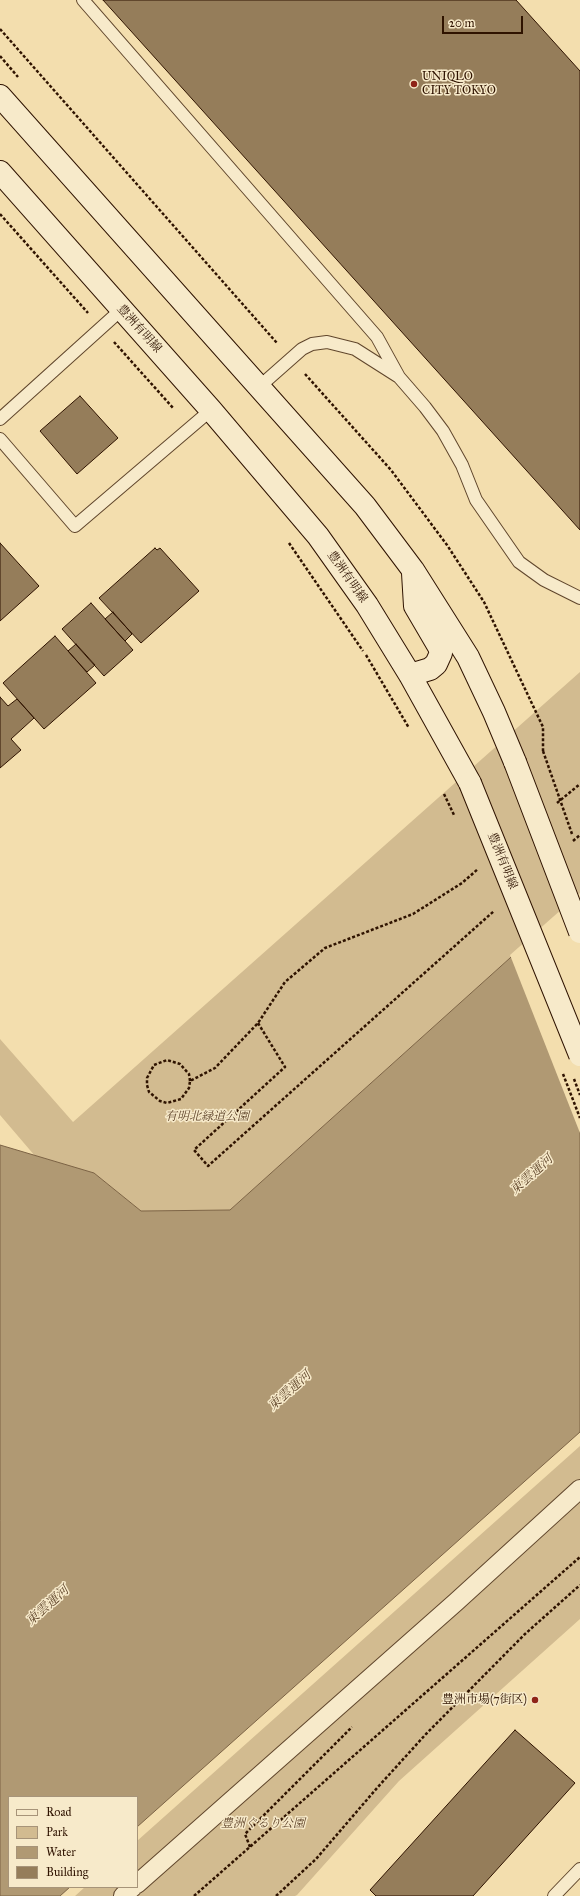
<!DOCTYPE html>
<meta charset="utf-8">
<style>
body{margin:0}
#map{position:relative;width:580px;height:1896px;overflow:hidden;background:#f3deae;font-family:"IM FELL Great Primer",serif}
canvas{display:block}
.legend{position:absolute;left:8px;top:1796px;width:130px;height:92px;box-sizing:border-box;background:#f7eaca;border:1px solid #a79479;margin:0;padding:5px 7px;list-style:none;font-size:12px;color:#2f1300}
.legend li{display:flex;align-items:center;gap:8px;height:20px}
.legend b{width:20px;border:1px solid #a79479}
.scale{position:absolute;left:442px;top:16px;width:81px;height:18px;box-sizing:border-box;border:2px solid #2f1300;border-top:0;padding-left:5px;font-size:12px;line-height:14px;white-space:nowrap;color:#2f1300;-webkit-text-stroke:3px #f7eaca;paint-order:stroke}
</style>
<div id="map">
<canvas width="580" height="1896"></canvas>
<ul class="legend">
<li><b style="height:5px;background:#f7eaca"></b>Road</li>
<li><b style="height:11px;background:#d2bb90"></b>Park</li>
<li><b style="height:11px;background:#b09973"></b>Water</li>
<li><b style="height:11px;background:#957d5a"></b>Building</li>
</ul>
<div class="scale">20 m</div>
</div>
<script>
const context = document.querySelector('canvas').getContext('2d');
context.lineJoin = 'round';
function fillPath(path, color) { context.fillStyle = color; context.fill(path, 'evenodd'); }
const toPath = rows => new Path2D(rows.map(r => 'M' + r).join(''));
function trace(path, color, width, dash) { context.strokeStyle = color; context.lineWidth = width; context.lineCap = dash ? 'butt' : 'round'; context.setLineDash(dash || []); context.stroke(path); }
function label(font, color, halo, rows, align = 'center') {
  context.font = font + ' "IM FELL Great Primer","Noto Serif JP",serif'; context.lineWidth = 3; context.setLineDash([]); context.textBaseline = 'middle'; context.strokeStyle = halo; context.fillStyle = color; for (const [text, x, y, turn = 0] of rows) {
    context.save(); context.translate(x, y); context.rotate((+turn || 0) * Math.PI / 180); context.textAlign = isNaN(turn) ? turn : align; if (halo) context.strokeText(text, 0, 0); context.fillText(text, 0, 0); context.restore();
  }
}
fillPath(toPath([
 [580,672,580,895,230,1210,141,1211,94,1173,35,1156,0,1115,0,1039,73,1122],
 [580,1446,580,1619,399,1781,297,1895,295,1896,75,1896,85,1887,137,1887,137,1841]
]), '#d2bb90');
const water = toPath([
 [580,895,580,1432,137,1827,137,1797,9,1797,9,1887,70,1887,60,1896,0,1896,0,1145,94,1173,141,1211,230,1210,580,895]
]);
fillPath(water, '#b09973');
trace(water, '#7c6345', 1);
fillPath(toPath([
 [580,893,580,1133,510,955]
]), '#f3deae');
const building = toPath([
 [103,0,516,0,580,71,580,530,103,0],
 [80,396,118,438,77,474,40,431,80,396],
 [0,543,39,586,0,621,0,543],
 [155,548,157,550,160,548,199,591,141,643,99,598,155,548],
 [91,603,133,650,104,676,62,629,91,603],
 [113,612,132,634,125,641,105,619,113,612],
 [55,636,96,683,44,729,3,683,55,636],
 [76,644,95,665,87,672,68,651,76,644],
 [0,697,8,706,17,699,34,718,11,739,21,750,0,768,0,697],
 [515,1730,575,1783,473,1896,376,1896,370,1890,515,1730]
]);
fillPath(building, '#957d5a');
trace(building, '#2f1300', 1);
const service = toPath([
 [83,0,377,337,399,377],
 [259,387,302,349,312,344,327,342,355,349,399,377,425,407,443,431,462,465,476,500,519,562,544,580,580,598],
 [0,419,122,309],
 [0,439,75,526,211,410],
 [554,1896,580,1869]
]);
const pedestrian = toPath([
 [137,1884,456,1602,580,1489],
 [123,1896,133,1887]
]);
const secondary = toPath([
 [0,96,365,506,413,570,468,657,494,712,515,762],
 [0,172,211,410,318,536,367,605,410,675,470,783],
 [410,675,430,669,436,664,441,653,439,647,415,606,413,573]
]);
trace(service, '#60462c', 14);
trace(pedestrian, '#60462c', 20);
trace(secondary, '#2f1300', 24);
trace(toPath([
 [0,29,277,343],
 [0,56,18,77],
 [0,214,88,313],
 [114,342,174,409],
 [305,374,391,470,447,545,484,602,543,727,543,751],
 [289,543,363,651],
 [366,655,409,728],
 [557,803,580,784],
 [573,841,580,835],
 [258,1023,285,1067,194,1150,208,1166,494,911],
 [190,1081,189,1074,180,1064,167,1060,154,1065,147,1078,147,1085,149,1092,160,1101,167,1103,181,1099,189,1088,190,1081,215,1068,258,1023,285,982,325,948,413,914,462,883,478,869],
 [250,1847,245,1834,352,1727],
 [194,1896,580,1557],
 [276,1896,316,1859,377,1788,426,1734,525,1634,580,1585]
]), '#2f1300', 2.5, [3, 2]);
trace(service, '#f7eaca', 12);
trace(pedestrian, '#f7eaca', 18);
trace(secondary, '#f7eaca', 22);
const secondaryBridge = toPath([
 [515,762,580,932],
 [470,783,580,1055]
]);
trace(secondaryBridge, '#2f1300', 24, []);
trace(toPath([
 [543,751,572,834],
 [444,794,454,815],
 [563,1074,580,1118],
 [574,1079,580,1095]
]), '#2f1300', 2.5, [3, 2]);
trace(secondaryBridge, '#f7eaca', 22);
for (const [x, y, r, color] of [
 [414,84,4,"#8f2418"],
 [535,1700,4,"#8f2418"]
]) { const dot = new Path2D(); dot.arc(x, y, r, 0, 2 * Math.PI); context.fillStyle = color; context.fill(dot); trace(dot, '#f7eaca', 1.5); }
label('12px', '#2f1300', '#f7eaca', [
 ["UNIQLO",422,77],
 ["CITY TOKYO",422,91],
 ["豊洲市場(7街区)",527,1700,"right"]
], 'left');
label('12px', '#2f1300', '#f7eaca', [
 ["豊洲有明線",139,329,48],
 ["豊洲有明線",347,577,55],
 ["豊洲有明線",502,861,68]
]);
label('italic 12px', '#60452b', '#f7eaca', [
 ["有明北緑道公園",207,1117],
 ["豊洲ぐるり公園",263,1824]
]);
label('italic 13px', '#63492e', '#f7eaca', [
 ["東雲運河",532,1175,-42],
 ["東雲運河",290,1391,-42],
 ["東雲運河",48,1606,-42]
]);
</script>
